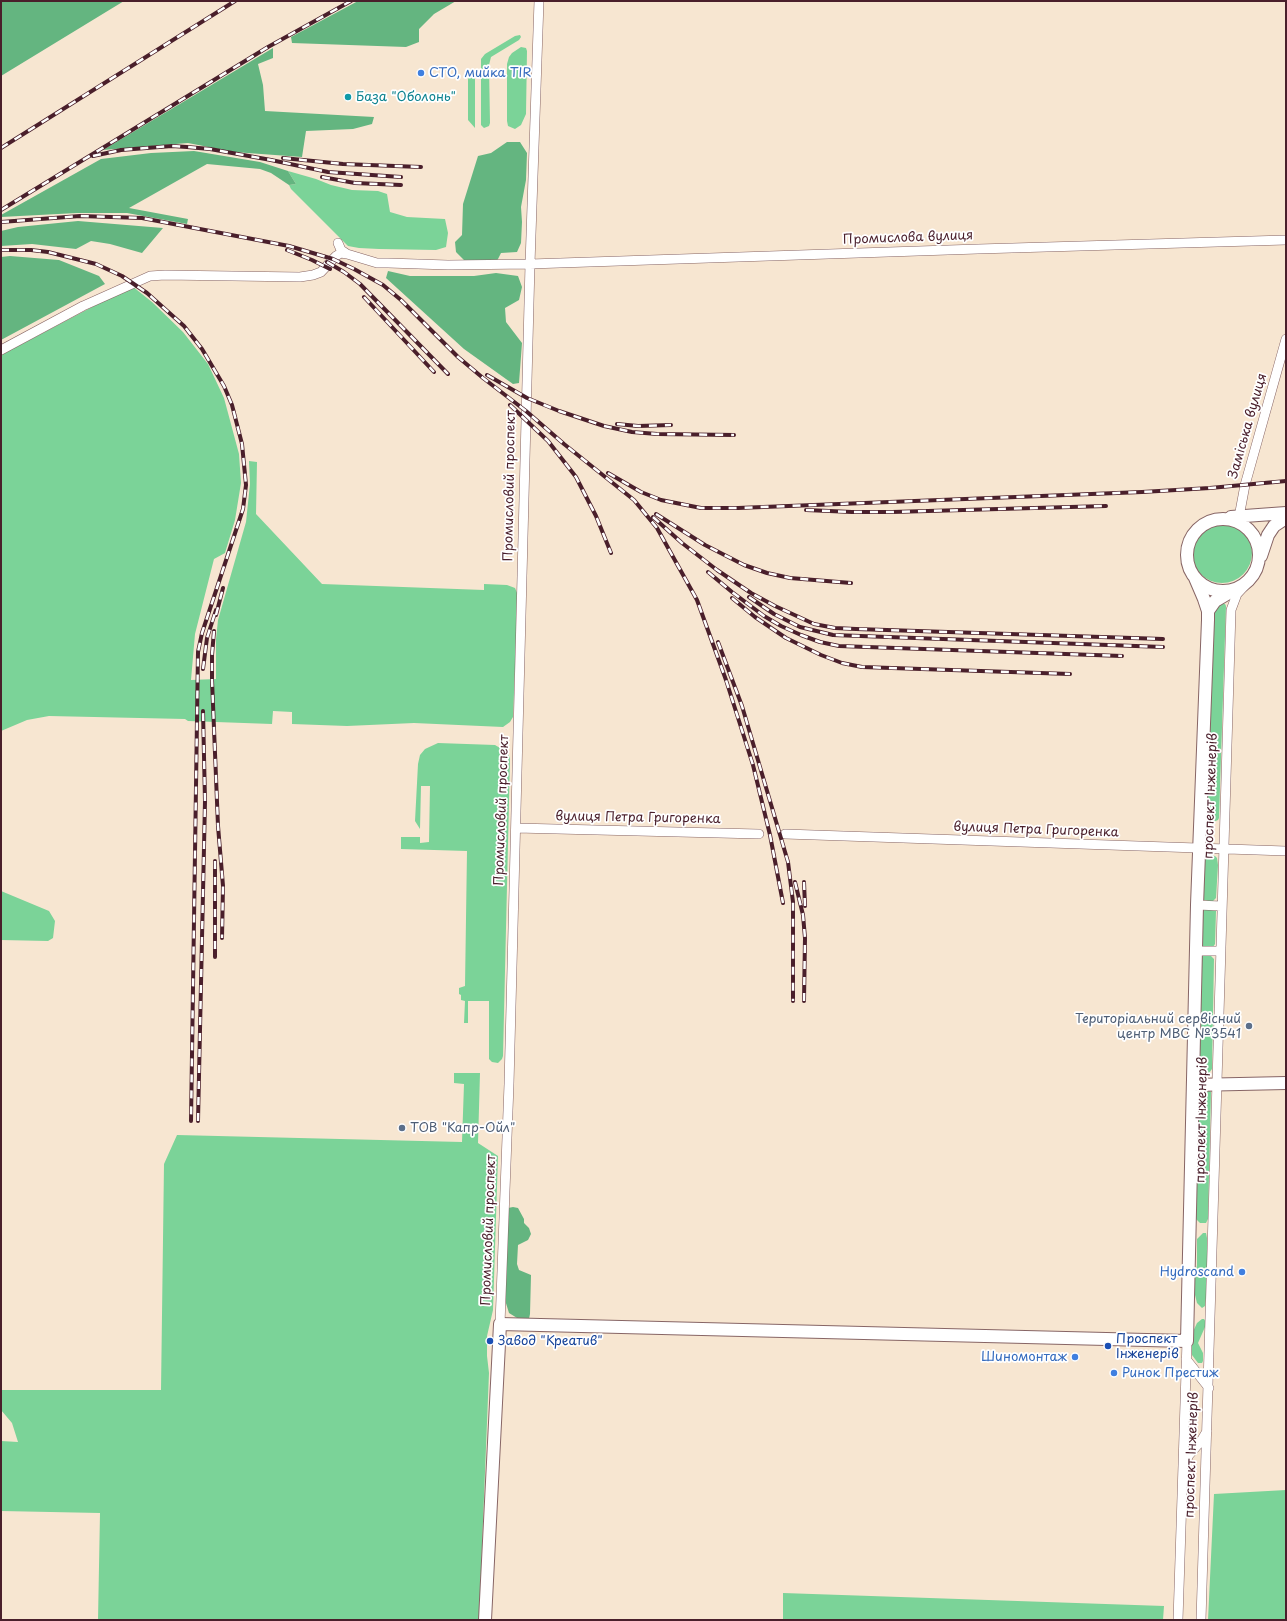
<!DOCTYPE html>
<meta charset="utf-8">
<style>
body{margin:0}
#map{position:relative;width:1287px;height:1621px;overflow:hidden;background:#f7e6d1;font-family:"Playpen Sans",sans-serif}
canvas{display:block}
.frame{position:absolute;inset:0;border:2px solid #4a1f2b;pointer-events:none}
</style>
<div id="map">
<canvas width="1287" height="1621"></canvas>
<div class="frame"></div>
</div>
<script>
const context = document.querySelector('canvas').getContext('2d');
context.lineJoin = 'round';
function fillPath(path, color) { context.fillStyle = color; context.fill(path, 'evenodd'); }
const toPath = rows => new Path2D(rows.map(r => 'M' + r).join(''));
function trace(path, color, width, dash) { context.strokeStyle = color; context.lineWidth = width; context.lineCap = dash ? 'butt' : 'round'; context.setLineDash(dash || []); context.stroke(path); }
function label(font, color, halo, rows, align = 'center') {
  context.font = font + ' "Playpen Sans",sans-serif'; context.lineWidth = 3.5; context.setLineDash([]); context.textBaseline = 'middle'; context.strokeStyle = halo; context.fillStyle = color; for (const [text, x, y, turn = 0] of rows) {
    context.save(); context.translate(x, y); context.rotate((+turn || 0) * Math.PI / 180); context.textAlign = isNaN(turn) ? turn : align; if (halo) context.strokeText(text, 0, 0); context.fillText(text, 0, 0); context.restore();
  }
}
fillPath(toPath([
 [520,35,521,37,519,40,491,57,489,65,490,123,489,126,484,128,481,125,481,59,485,54,515,36],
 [521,47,526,48,527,51,526,114,521,125,515,129,508,126,507,121,507,64,509,57,512,53],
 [475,70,475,128,468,120,468,79],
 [288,171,316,179,331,185,352,190,378,191,387,194,390,212,407,217,445,219,448,233,446,247,436,250,379,249,359,248,348,246,291,189,289,185,296,184],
 [132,286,152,302,183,332,208,364,224,398,239,454,241,483,235,520,225,553,214,559,195,634,191,680,216,679,216,639,218,620,246,522,250,484,249,461,257,462,256,514,322,584,484,590,484,584,507,585,515,588,518,595,513,717,510,722,503,727,414,723,347,726,292,724,292,712,273,711,272,724,188,721,185,719,49,716,27,720,1,731,1,355],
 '1192 553a30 30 0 1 1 60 0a30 30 0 1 1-60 0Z',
 [1222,603,1225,604,1226,606,1219,818,1218,820,1213,822,1206,821,1205,818,1210,613],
 [438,743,495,745,507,752,510,758,503,1056,502,1059,498,1063,492,1062,489,1059,489,1001,468,1001,468,1023,464,1023,465,1001,461,1000,461,995,459,994,459,988,465,986,467,851,401,849,401,837,420,837,420,843,429,842,430,786,421,786,420,829,415,821,418,764,420,755,425,749],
 [1209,855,1215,856,1217,858,1218,865,1216,898,1212,902,1204,900,1202,896,1205,858],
 [1,891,49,911,55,921,53,938,48,941,1,940],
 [1206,909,1216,911,1215,944,1213,947,1202,948,1203,911],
 [1203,956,1211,956,1214,959,1212,1069,1209,1073,1204,1074,1199,1070,1200,957],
 [454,1073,480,1073,478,1143,498,1156,493,1310,487,1336,487,1356,489,1373,479,1620,98,1620,100,1513,1,1511,1,1441,18,1442,12,1423,1,1410,1,1390,161,1390,164,1164,177,1135,462,1142,464,1084,454,1083],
 [1209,1090,1211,1092,1208,1219,1206,1223,1200,1223,1196,1219,1195,1211,1197,1192,1196,1176,1199,1132,1198,1103,1202,1095],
 [1203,1233,1206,1233,1207,1238,1207,1290,1205,1306,1202,1308,1197,1303,1193,1287,1197,1265,1197,1239],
 [1202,1319,1204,1319,1206,1322,1205,1327,1198,1343,1203,1353,1203,1361,1202,1363,1198,1363,1192,1355,1191,1336,1197,1323],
 [1286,1490,1286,1620,1208,1620,1214,1494],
 [783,1593,1164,1606,1163,1620,783,1620]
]), '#7bd398');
fillPath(toPath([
 [1,1,124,1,1,76],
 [358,1,456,1,434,14,419,29,419,42,406,47,292,43,291,37],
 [273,48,273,58,258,64,263,85,265,111,374,117,372,124,353,129,306,131,302,157,234,152,188,143,103,150],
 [507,142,520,142,527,153,526,180,521,207,522,222,521,243,517,252,501,253,497,261,465,261,456,252,455,242,462,235,463,204,478,156,491,153],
 [194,151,260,162,288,171,296,184,289,185,271,173,260,169,207,164,129,208,188,219,187,224,127,213,77,213,1,217,1,215,101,159,151,153],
 [78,221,163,228,142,253,110,244,91,241,76,249,32,244,1,246,1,231,18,227],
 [10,256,59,260,99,276,105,284,1,340,1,257],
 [388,271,410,276,474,276,496,273,518,276,522,287,519,300,505,308,506,322,522,343,519,383,513,384,464,349,386,278],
 [513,1207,518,1208,524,1219,524,1223,529,1228,531,1234,528,1240,518,1245,517,1264,519,1270,531,1275,530,1314,529,1319,522,1321,509,1313,505,1300,508,1208]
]), '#64b580');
const street = toPath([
 [338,243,341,250,347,254],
 [1,350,83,306,150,276,165,275,300,277,313,275,321,272,336,256,341,253,347,254,377,263,388,263,448,265,530,264,978,249,1286,240],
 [1240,521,1239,517,1245,485,1286,339],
 [516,828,759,834],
 [785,834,1286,851],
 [1197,905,1221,906],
 [1196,951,1220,951],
 [500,1324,509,1084,530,264,539,1],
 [1186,1359,1209,1388],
 [1185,1463,1189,1455,1201,1441,1207,1431],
 [1178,1620,1187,1341],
 [1201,1620,1231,610,1237,594,1251,579]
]);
const secondary = toPath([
 [1231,517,1286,513],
 '1187 555a36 36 0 1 1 72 0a36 36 0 1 1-72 0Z',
 [1261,556,1268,535,1274,526,1286,518],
 [1208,611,1215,601,1232,591],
 [1193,1085,1286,1083],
 [485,1620,500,1324,1187,1341,1197,905,1208,620,1208,611,1204,599,1195,578]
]);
trace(street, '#876565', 10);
trace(secondary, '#876565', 14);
trace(street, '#fff', 9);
trace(secondary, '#fff', 12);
const rail = toPath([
 [1,148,235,1],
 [93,156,121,150,172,146,187,147,210,149,271,160,328,172,401,177],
 [283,158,343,164,421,167],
 [322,177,355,183,401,185],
 [1,210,268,47,351,1],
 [1,222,80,216,142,218,289,246,333,259,354,269,383,285,401,300,458,357,483,378,526,411,564,444,634,500,657,528,697,600,726,680,753,765,770,835,783,903],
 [1,250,31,250,48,252,96,264,122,276,147,293,184,326,202,349,224,386,232,405,242,444,246,485,243,509,202,633,198,652,191,1121],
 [287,250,312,260,330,269],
 [327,262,344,272,360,284,448,374],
 [364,297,434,372],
 [487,375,527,398,559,411,604,426,632,432,657,434,734,435],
 [510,405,548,441,576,477,596,516,611,553],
 [617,424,638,426,671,425],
 [608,473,641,492,661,500,701,508,738,508,1142,492,1210,488,1286,481],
 [806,510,852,512,892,512,1106,506],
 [656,514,705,545,744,565,767,573,790,578,851,583],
 [653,517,682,543,717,570,751,593,775,606,814,624,835,628,856,629,1163,639],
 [708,572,732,592,764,616,781,626,801,635,820,642,839,646,1122,656],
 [749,597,774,614,800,627,833,635,1163,647],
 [732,598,755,617,786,638,821,655,842,663,862,667,1070,674],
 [216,615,223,588],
 [214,631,212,655,212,680,218,826,223,886,222,938],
 [718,642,742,706,788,862,793,902,793,1001],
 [203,669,207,638,216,610],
 [215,861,215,957],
 [795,882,803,915,805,938,804,1001],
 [804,882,805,906],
 [198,1121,205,801,203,711]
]);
trace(rail, '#4a1f2b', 4);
trace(rail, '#fff', 2.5, [8]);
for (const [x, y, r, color] of [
 [421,73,4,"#3f7fe0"],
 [348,97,4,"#0f9aa8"],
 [1249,1026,4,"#5c6f8a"],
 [402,1128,4,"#5c6f8a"],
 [1242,1272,4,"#3f7fe0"],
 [490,1341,4,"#1a4fb4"],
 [1108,1346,4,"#1a4fb4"],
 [1075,1357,4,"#3f7fe0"],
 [1114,1373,4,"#3f7fe0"]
]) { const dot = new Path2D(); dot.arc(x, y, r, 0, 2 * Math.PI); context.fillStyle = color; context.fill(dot); trace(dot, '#fff', 1.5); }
label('13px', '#366cbe', '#fff', [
 ["СТО, мийка TIR",429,73],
 ["Hydroscand",1234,1272,"right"],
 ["Шиномонтаж",1067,1357,"right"],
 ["Ринок Престиж",1122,1373]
], 'left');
label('13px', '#0d838f', '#fff', [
 ["База \"Оболонь\"",356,97]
], 'left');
label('13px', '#4a1f2b', '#fff', [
 ["Промислова вулиця",908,238,-2],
 ["Заміська вулиця",1248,426,-74],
 ["Промисловий проспект",510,486,-89],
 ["проспект Інженерів",1211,796,-88],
 ["Промисловий проспект",502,810,-88],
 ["вулиця Петра Григоренка",638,818,1],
 ["вулиця Петра Григоренка",1036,830,2],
 ["проспект Інженерів",1202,1120,-89],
 ["Промисловий проспект",489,1230,-88],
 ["проспект Інженерів",1192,1455,-88]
]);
label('13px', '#4e5e75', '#fff', [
 ["Територіальний сервісний",1241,1019],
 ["центр МВС №3541",1241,1034],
 ["ТОВ \"Капр-Ойл\"",410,1128,"left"]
], 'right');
label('13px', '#164399', '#fff', [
 ["Проспект",1116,1339],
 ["Інженерів",1116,1354],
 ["Завод \"Креатив\"",498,1341]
], 'left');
</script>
